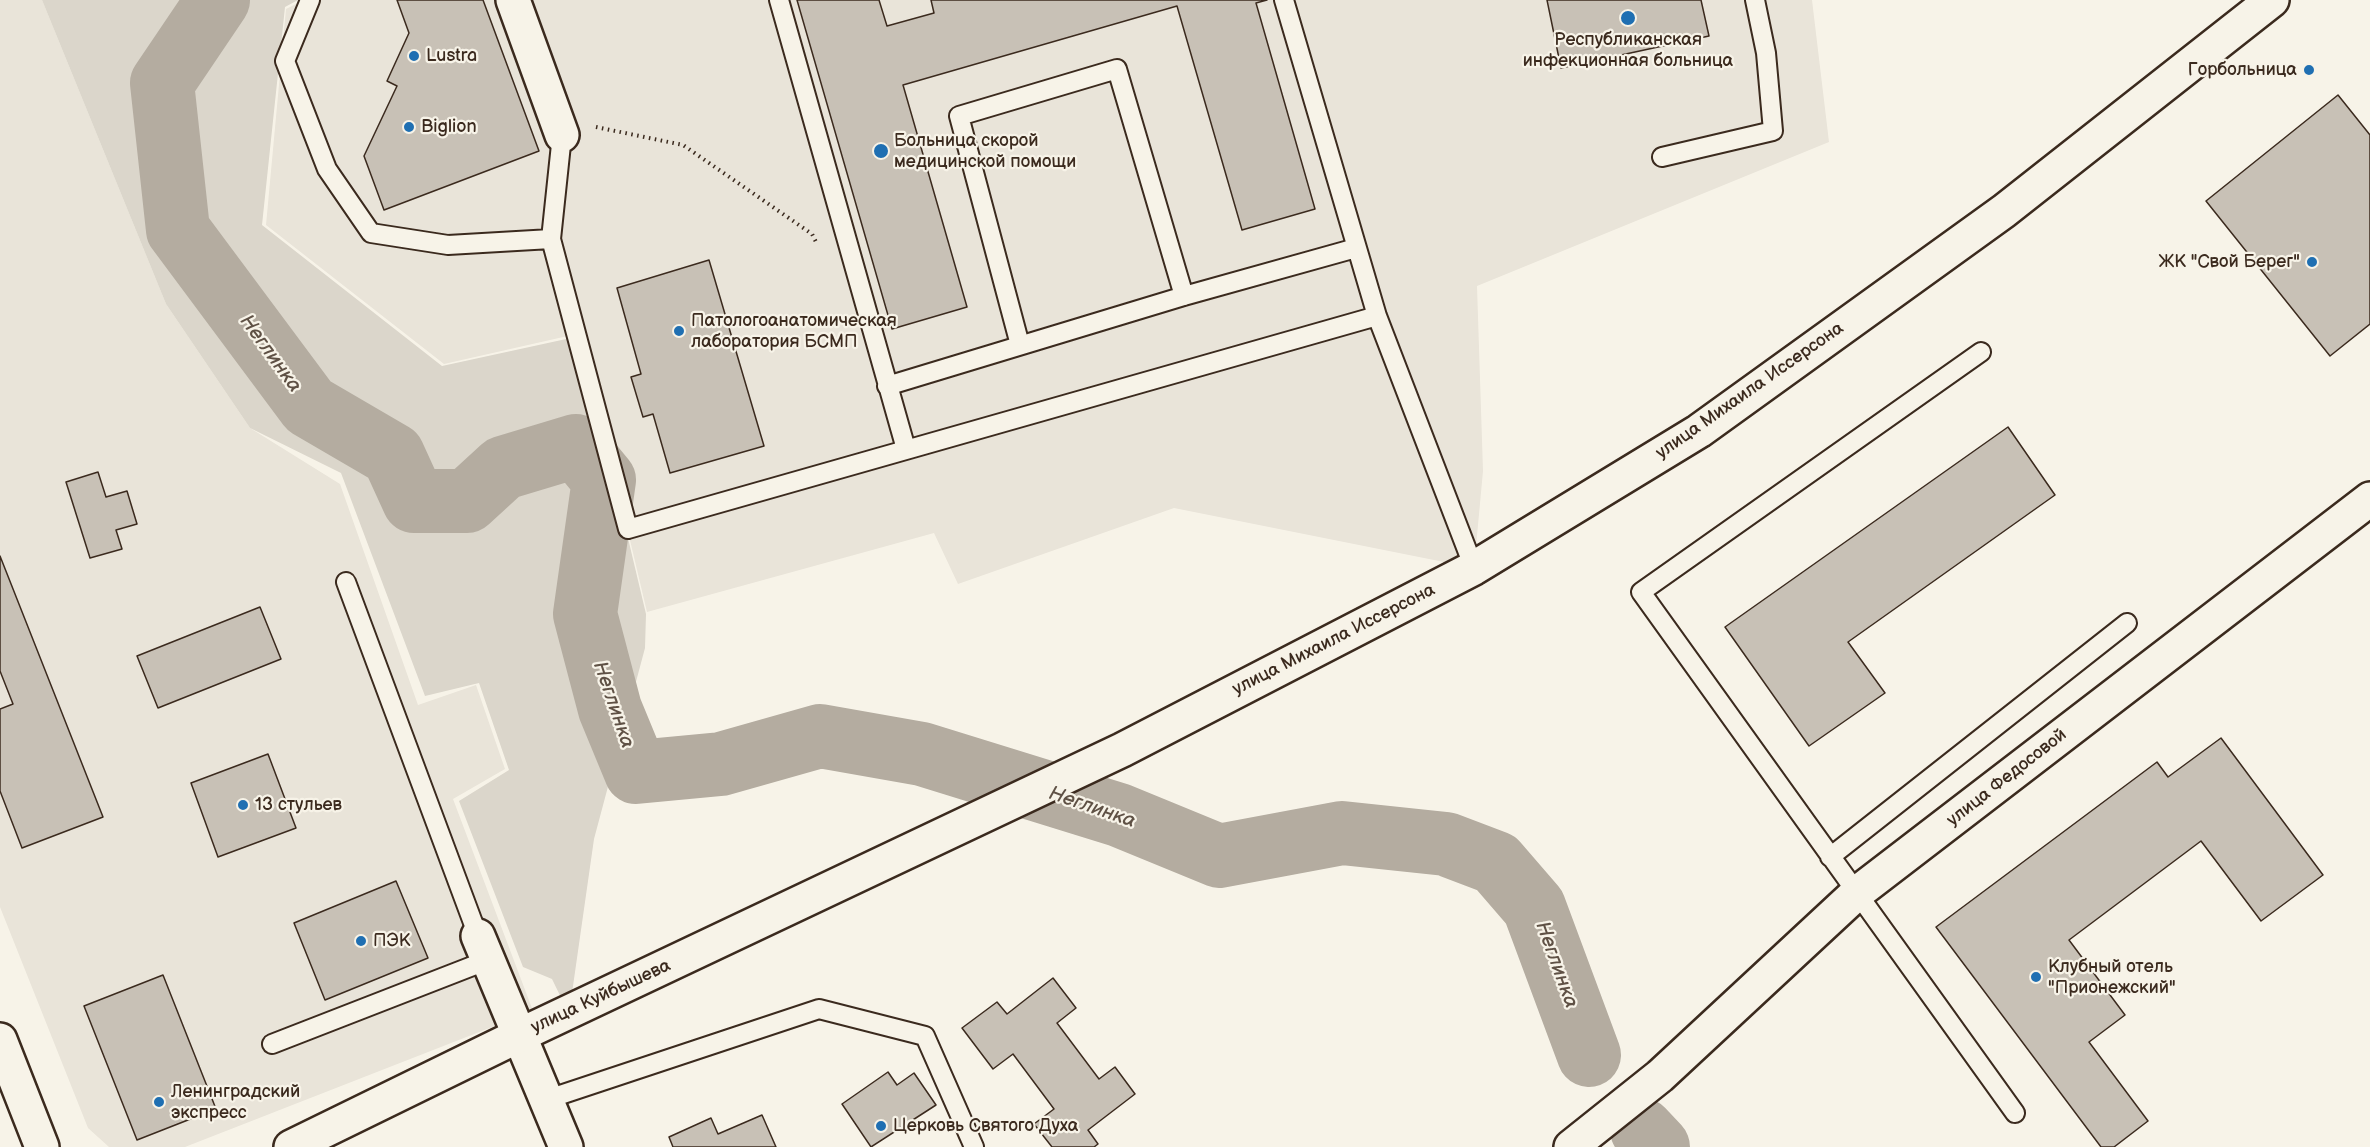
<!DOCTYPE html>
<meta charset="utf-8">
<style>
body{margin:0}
canvas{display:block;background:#f7f3e8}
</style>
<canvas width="2370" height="1147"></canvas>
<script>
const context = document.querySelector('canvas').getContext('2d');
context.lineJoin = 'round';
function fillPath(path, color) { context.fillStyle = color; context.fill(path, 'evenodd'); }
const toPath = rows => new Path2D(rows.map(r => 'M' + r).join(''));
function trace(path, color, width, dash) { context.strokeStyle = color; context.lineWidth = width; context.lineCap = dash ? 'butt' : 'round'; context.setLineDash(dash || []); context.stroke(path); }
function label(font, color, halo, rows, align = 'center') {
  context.font = font + ' "Balsamiq Sans",sans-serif'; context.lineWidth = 4.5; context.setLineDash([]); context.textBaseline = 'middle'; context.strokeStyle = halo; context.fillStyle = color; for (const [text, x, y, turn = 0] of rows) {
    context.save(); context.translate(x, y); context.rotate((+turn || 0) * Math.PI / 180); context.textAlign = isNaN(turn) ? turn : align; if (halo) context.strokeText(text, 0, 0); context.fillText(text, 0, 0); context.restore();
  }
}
fillPath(toPath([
 [0,0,42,0,166,304,250,428,340,484,418,705,476,685,505,769,453,799,533,1011,185,1147,109,1147,88,1128,0,907],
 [304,0,1812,0,1829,142,1477,286,1483,471,1474,568,1174,508,958,584,934,533,647,612,581,333,444,364,266,225,286,9]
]), '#e9e4d9');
fillPath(toPath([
 [42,0,298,0,285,7,262,225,442,366,580,336,646,614,645,648,594,839,569,1014,552,979,523,967,459,801,509,770,479,683,425,696,341,473,250,428,166,304]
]), '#dbd6cb');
trace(toPath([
 [218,0,162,83,178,230,309,406,393,455,414,501,467,501,503,468,576,446,604,480,585,614,610,709,636,772,721,764,820,736,922,754,1119,815,1219,856,1342,833,1446,844,1496,863,1534,907,1589,1055],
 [1642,1130,1658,1147]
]), '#b4aca0', 64);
const building = toPath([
 [397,0,483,0,539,151,384,210,364,156,397,86,387,81,409,33,397,0],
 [797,0,879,0,887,26,934,13,931,0,1267,0,1256,3,1315,209,1242,230,1177,6,903,85,967,307,892,329,797,0],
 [1547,0,1701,0,1709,36,1561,68,1547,0],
 [2338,95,2370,135,2370,324,2330,356,2206,201,2338,95],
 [709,260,764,446,670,473,653,414,643,417,631,377,641,374,617,288,709,260],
 [2008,427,2055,495,1848,642,1885,693,1809,746,1725,627,2008,427],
 [98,472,106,497,127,491,137,524,116,530,122,549,90,558,66,482,98,472],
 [0,556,103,817,22,848,0,791,0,709,13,704,0,671,0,556],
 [260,607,281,659,158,708,137,656,260,607],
 [2221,738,2323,875,2261,921,2201,841,2069,940,2125,1015,2089,1042,2148,1121,2114,1147,2101,1147,1936,927,2157,762,2168,777,2221,738],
 [268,754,296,828,218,857,191,783,268,754],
 [396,881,428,958,325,1000,294,923,396,881],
 [163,975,216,1109,137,1140,84,1006,163,975],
 [1053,978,1076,1008,1057,1023,1099,1079,1115,1067,1135,1094,1088,1130,1098,1144,1094,1147,1052,1147,1034,1124,1054,1109,1013,1054,993,1069,962,1028,997,1002,1007,1014,1053,978],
 [888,1072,897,1085,914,1073,936,1105,871,1147,842,1104,888,1072],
 [762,1115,776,1147,673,1147,669,1137,711,1118,718,1134,762,1115]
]);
fillPath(building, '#c8c1b6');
trace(building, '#3b2a1e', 1.5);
const lane = toPath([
 [310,0,285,61,327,169,371,233,448,245,551,239],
 [779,0,906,449],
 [1284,0,1377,316,1474,568],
 [562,135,551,239,628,529,1377,316],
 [1662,157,1773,131,1766,53,1755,0],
 [1020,345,959,116,1117,69,1184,296],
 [1981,352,1641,592,2015,1113],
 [887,386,1184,296,1356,248],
 [346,582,478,936],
 [1830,857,2127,623],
 [272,1044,488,960],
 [548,1099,819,1009,925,1036,974,1147]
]);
const street = toPath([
 [513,0,562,135],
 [478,936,566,1147],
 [0,1040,42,1147],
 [1571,1147,1660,1076,1857,893,2370,499]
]);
const secondary = toPath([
 [291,1147,520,1035,1122,750,1474,568,1699,431,2004,211,2272,0]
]);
trace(lane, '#3b2a1e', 22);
trace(street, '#3b2a1e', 38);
trace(secondary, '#3b2a1e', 38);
trace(toPath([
 [596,127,683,145,812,234,817,244]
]), '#3b2a1e', 4, [1.5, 4.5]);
trace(lane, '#f7f3e8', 18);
trace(street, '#f7f3e8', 33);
trace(secondary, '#f7f3e8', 33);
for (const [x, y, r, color] of [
 [1628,18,8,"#1f6fb2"],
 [414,56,6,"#1f6fb2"],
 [2309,70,6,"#1f6fb2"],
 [409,127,6,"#1f6fb2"],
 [881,151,8,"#1f6fb2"],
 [2312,262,6,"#1f6fb2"],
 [679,331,6,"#1f6fb2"],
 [243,805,6,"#1f6fb2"],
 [361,941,6,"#1f6fb2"],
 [2036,977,6,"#1f6fb2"],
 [159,1102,6,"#1f6fb2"],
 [881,1126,6,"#1f6fb2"]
]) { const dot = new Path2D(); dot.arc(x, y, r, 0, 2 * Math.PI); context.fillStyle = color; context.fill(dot); trace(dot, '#f7f3e8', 2); }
label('18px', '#3b2a1e', '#f7f3e8', [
 ["Республиканская",1628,40,"center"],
 ["инфекционная больница",1628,61,"center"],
 ["Lustra",426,56],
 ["Горбольница",2297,70,"right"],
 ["Biglion",421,127],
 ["Больница скорой",894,141],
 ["медицинской помощи",894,162],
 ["ЖК \"Свой Берег\"",2300,262,"right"],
 ["Патологоанатомическая",691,321],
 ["лаборатория БСМП",691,342],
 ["13 стульев",255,805],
 ["ПЭК",373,941],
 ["Клубный отель",2048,967],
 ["\"Прионежский\"",2048,988],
 ["Ленинградский",171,1092],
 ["экспресс",171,1113],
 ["Церковь Святого Духа",893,1126]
], 'left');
label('18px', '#3b2a1e', '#f7f3e8', [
 ["улица Михаила Иссерсона",1750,391,-35],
 ["улица Михаила Иссерсона",1334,640,-27],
 ["улица Федосовой",2007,778,-38],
 ["улица Куйбышева",601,997,-25]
]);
label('italic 20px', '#5f5145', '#f7f3e8', [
 ["Неглинка",270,354,54],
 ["Неглинка",613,705,71],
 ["Неглинка",1092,808,19],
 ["Неглинка",1556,965,70]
]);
</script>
